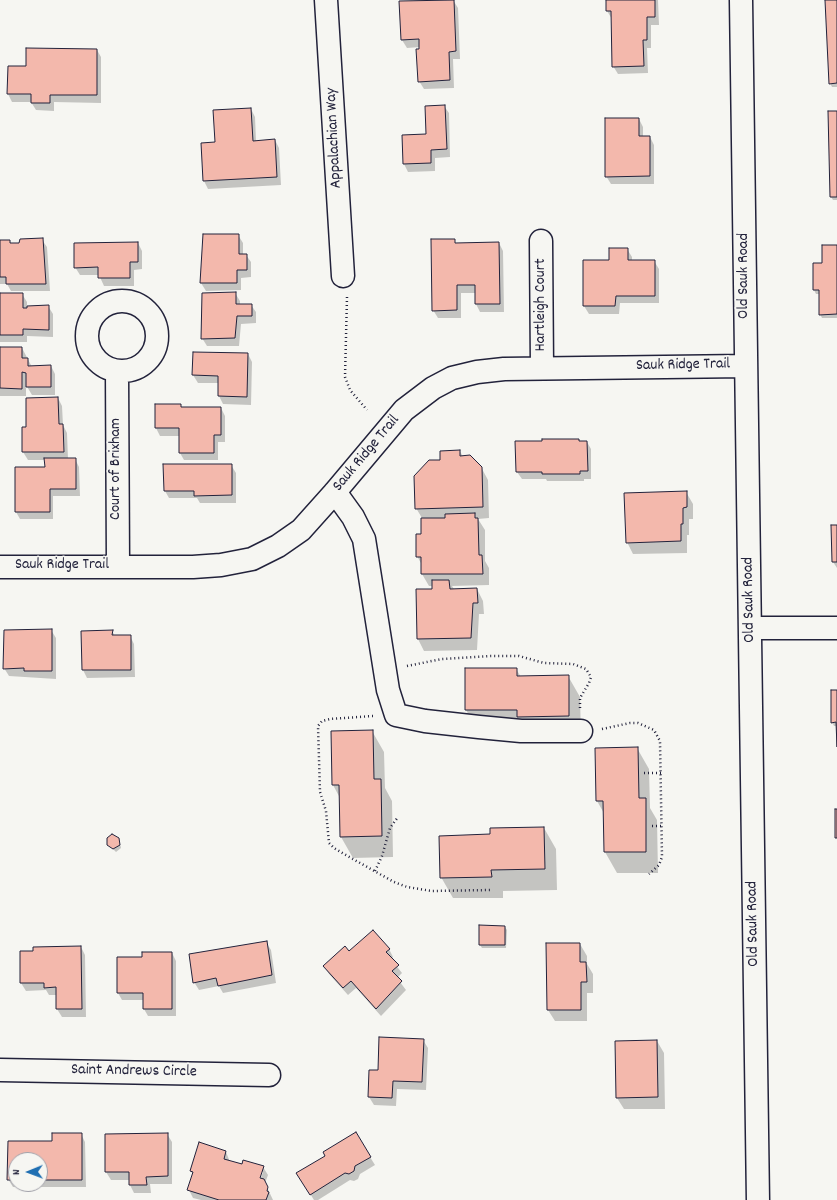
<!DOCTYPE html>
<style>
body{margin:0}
#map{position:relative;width:837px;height:1200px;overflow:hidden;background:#f6f6f2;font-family:Dekko,sans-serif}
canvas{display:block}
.north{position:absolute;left:8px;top:1152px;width:40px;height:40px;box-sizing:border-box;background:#f6f6f2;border:1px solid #a1a1a9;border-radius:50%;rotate:269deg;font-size:11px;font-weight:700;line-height:16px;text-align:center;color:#22223b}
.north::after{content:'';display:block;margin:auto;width:14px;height:18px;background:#1f6fb2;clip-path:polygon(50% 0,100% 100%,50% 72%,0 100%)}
</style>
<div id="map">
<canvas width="837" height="1200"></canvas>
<div class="north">N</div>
</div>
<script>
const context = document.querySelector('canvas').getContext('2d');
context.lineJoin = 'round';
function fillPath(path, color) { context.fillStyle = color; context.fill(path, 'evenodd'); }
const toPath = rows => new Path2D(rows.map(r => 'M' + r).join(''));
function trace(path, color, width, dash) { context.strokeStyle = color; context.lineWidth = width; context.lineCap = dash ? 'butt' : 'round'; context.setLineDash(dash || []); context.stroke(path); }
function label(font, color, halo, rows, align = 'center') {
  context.font = font + ' Dekko,sans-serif'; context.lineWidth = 3; context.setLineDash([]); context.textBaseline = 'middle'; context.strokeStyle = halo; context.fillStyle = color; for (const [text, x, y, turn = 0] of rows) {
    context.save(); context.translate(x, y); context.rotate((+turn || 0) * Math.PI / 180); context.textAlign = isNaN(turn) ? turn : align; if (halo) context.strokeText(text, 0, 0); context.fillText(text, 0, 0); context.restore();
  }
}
fillPath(toPath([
 [453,0,458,8,460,59,453,59,454,88,424,89,419,81,420,47,407,48,402,40,400,2],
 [607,0,658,0,659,25,651,25,651,48,647,48,648,73,618,74,613,66,612,19,607,11],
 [827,0,837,0,837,87,832,87,830,83],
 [97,50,101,57,101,103,54,102,54,111,36,110,31,102,12,102,8,94,27,67],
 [444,106,449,113,450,157,435,158,435,171,408,172,404,164,427,135],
 [251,109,255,117,256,141,275,140,279,148,281,185,208,189,204,181,216,143],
 [837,112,837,200,833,200,831,197],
 [639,119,643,127,643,137,650,137,654,145,654,184,611,184,606,176],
 [238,235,243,243,243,255,246,255,251,262,251,277,241,278,241,290,206,291,201,283],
 [42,240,47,247,50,291,11,291,7,284,0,284,0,241,10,241,11,244,20,244],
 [454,240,456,244,499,243,503,251,504,312,480,312,476,304,476,293,461,293,461,318,438,318,433,310],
 [138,243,142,251,142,269,134,270,134,286,104,286,99,275,80,275,75,267],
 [837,246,837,318,822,318,820,314,820,294,816,294,814,290,814,264,823,264],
 [627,249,632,257,632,261,654,261,659,269,659,303,620,303,619,314,589,314,584,306,610,261],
 [235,293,240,301,240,305,251,305,256,312,256,323,241,324,239,346,207,346,202,338],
 [0,294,22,294,27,302,27,307,48,306,53,314,53,337,27,336,27,342,0,342],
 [0,348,22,348,32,367,51,366,55,374,55,395,32,395,26,385,26,396,0,396],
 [248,354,252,362,251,405,223,404,219,396,219,383,198,383,193,375],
 [58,398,62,406,63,425,67,433,68,459,75,459,79,467,80,496,53,496,53,519,20,519,16,512,46,468,45,460,28,460,23,452,27,428],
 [156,405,180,405,182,408,221,408,225,416,225,442,218,442,218,460,184,460,180,453,180,436,160,436,156,428],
 [579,440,580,442,587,442,591,449,591,479,584,479,584,481,547,481,546,479,522,479,517,472],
 [460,451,463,457,481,467,488,480,489,518,478,519,485,530,485,561,489,568,489,585,452,586,454,589,477,589,483,601,484,614,479,614,477,650,424,651,418,639,417,590,433,590,433,586,429,586,422,574,422,565,417,556,422,535,422,518,416,508,441,461],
 [231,465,236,473,236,503,200,503,197,498,169,498,165,491],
 [686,492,693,504,693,519,689,519,689,535,687,535,687,553,633,554,627,542],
 [837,526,837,568,833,562],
 [51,630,56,638,56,679,9,676,4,668],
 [112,631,115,636,130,636,134,644,135,677,87,678,83,670,82,632],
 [516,669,521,677,568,676,580,697,581,737,478,731,466,710],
 [837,691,837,726,834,726,832,722],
 [372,731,384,752,385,788,392,801,393,857,353,858,341,837,340,798,333,785,332,732],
 [596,748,637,748,649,769,650,808,657,820,658,873,617,873,605,852,605,815,597,801],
 [544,828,556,849,557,890,503,891,503,898,453,898,441,877,491,835],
 [119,839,121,848,116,852,108,844],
 [505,927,507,930,506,948,482,948,480,945],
 [266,942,271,950,276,983,223,993,219,986,199,990,194,982],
 [580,944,587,956,587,964,593,974,593,993,587,993,587,1021,555,1021,548,1010],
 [81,947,85,955,86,1017,62,1017,57,1009,57,995,49,995,46,990,26,991,21,983,21,952],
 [389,949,393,957,391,959,402,973,397,978,406,990,381,1016,356,988,348,995,329,974,324,966,349,952],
 [172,953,176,961,176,1016,148,1016,144,1009,144,1000,122,1000,118,993,143,958],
 [423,1040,428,1048,426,1090,397,1089,396,1106,374,1105,369,1097,370,1071,379,1071],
 [657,1041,664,1053,665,1109,624,1109,617,1098],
 [355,1133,375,1165,360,1174,358,1179,354,1181,350,1180,318,1200,314,1200,302,1181,326,1156],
 [81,1134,85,1142,86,1187,13,1187,8,1179,9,1142,53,1142],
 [16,1160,40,1160,40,1184,16,1184],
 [167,1134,172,1142,172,1184,150,1184,151,1193,134,1193,130,1185,130,1180,111,1180,106,1172,106,1135],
 [226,1152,230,1162,242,1166,263,1167,268,1175,265,1183,273,1200,201,1200,193,1198,189,1190,193,1175,191,1171],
 [261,1172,263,1172,259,1183,257,1182]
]), '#0003');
const building = toPath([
 [454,0,456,51,449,52,450,80,418,82,416,49,419,49,419,39,401,40,399,1,454,0],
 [606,0,655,0,655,17,647,17,647,40,643,40,644,66,612,67,611,11,606,11,606,0],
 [825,0,837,0,837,83,829,84,825,0],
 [26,48,97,49,97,95,50,95,50,103,31,103,31,94,7,94,8,66,26,66,26,48],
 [445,105,447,149,431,150,431,163,403,164,402,135,426,134,425,106,445,105],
 [251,108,253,141,275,139,277,177,203,181,201,143,215,142,213,110,251,108],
 [828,111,837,111,837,197,830,197,828,111],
 [605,118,639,118,639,136,650,136,650,176,605,177,605,118],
 [203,234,239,234,239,254,247,254,247,270,237,270,237,283,200,283,203,234],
 [43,238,46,284,6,284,6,277,0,277,0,240,10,240,10,243,19,243,20,239,43,238],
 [431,239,455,239,455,243,499,242,500,304,475,304,475,285,457,285,457,310,432,311,431,239],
 [138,242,138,262,130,262,130,278,98,278,98,267,74,268,74,243,138,242],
 [822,245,837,245,837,314,819,315,819,290,813,290,813,263,822,263,822,245],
 [609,248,628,248,628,260,655,260,655,296,616,296,615,306,583,306,583,260,609,260,609,248],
 [236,292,236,304,252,304,252,316,237,316,235,338,201,339,202,293,236,292],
 [0,293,23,293,23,308,27,308,27,306,49,305,49,330,23,329,23,335,0,335,0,293],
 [0,347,22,347,22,358,28,358,28,366,51,365,51,387,26,387,26,373,22,372,22,389,0,388,0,347],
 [193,352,248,353,247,397,218,396,218,376,192,375,193,352],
 [58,397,59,424,63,424,64,452,22,452,22,427,26,427,26,398,58,397],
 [155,404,181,404,181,407,221,407,221,435,214,435,214,453,179,453,179,428,155,428,155,404],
 [542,439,579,439,579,441,587,441,588,471,580,471,580,474,542,474,542,472,516,472,515,441,542,441,542,439],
 [460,450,460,456,470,455,482,467,483,507,415,509,414,476,429,460,440,460,440,451,460,450],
 [44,458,76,458,76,489,50,489,50,512,15,512,15,467,45,467,44,458],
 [163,464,232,464,232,495,194,496,194,491,164,491,163,464],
 [687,491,687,507,683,508,683,524,681,524,681,541,626,543,624,493,687,491],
 [475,513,475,518,478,518,479,555,482,555,483,574,421,574,421,557,416,557,416,534,421,534,421,518,445,518,445,514,475,513],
 [831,525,837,525,837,562,832,562,831,525],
 [432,580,449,580,450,589,477,588,478,603,473,603,471,638,417,639,416,589,432,589,432,580],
 [52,629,52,671,24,671,24,668,3,669,4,630,52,629],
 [113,630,112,635,131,635,131,670,82,670,81,631,113,630],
 [465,668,517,668,517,676,569,675,569,716,517,717,517,710,465,710,465,668],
 [831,690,837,690,837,747,836,722,831,723,831,690],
 [373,730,374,779,381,779,382,836,340,837,339,785,332,785,331,731,373,730],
 [638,747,639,798,646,798,646,852,604,852,603,801,596,801,595,748,638,747],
 [835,809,837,809,837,838,835,838,835,809],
 [544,827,545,869,491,870,492,877,440,878,439,836,490,834,490,828,544,827],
 [112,834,119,838,120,845,113,849,107,845,107,838,112,834],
 [479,925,505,926,505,945,479,945,479,925],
 [373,930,390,949,386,952,399,965,392,971,402,981,376,1009,351,981,343,988,323,966,345,946,349,951,373,930],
 [267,941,272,975,218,986,216,978,193,983,189,954,267,941],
 [546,943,580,943,580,962,586,962,587,982,581,982,581,1010,547,1010,546,943],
 [81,946,82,1009,56,1009,56,987,44,988,44,983,20,983,20,951,33,951,33,947,81,946],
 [142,952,172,952,172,1009,143,1009,143,993,117,993,117,957,142,957,142,952],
 [379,1037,424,1039,422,1082,393,1081,392,1098,368,1097,369,1070,378,1070,379,1037],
 [657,1040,658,1097,616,1098,615,1041,657,1040],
 [356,1132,371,1157,355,1166,354,1171,349,1174,345,1173,310,1195,296,1173,325,1156,323,1152,356,1132],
 [52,1133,82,1133,82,1180,40,1180,40,1160,16,1160,16,1180,7,1180,8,1141,52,1141,52,1133],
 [168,1133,168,1176,146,1177,147,1185,129,1185,129,1172,105,1172,105,1134,168,1133],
 [199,1142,226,1151,224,1159,242,1164,243,1160,264,1166,260,1178,264,1179,268,1187,267,1191,269,1192,266,1200,219,1200,187,1190,193,1172,190,1171,199,1142]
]);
fillPath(building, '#f3b8ac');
trace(building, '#22223b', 1);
const minor = toPath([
 [326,0,343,276],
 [741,0,758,1200],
 [541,241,542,368],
 '87 336a35 35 0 1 1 70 0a35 35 0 1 1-70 0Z',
 [117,371,118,566],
 [335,492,353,517,364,539,388,690,396,715,425,721,479,727,521,731,581,731],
 [0,567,193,567,221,565,252,559,278,546,301,530,335,492,404,410,433,388,452,378,477,372,504,369,745,366],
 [751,628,837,628],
 [0,1070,269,1075]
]);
trace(minor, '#22223b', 25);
trace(toPath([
 [347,297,345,377,350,390,367,410],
 [407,666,442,659,491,656,519,656,544,663,573,664,586,669,591,677,589,683,580,698,580,710],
 [373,716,330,719,322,721,318,726,320,792,326,811,329,843,334,848,344,854,394,882,407,887,432,891,490,890],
 [602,729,630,723,638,723,654,730,660,741,662,857,659,865,649,874],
 [644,773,662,773],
 [652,826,663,826],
 [375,871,382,856,390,828,398,817]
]), '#22223b', 2.5, [1, 3]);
trace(minor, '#f6f6f2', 22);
label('16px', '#22223b', '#f6f6f2', [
 ["Appalachian Way",335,138,-93],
 ["Old Sauk Road",745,276,-90],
 ["Hartleigh Court",542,305,-90],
 ["Sauk Ridge Trail",683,366,-1],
 ["Sauk Ridge Trail",367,454,-50],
 ["Court of Brixham",117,469,-90],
 ["Sauk Ridge Trail",62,566],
 ["Old Sauk Road",750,600,-91],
 ["Old Sauk Road",754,924,-91],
 ["Saint Andrews Circle",134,1072,1]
]);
</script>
